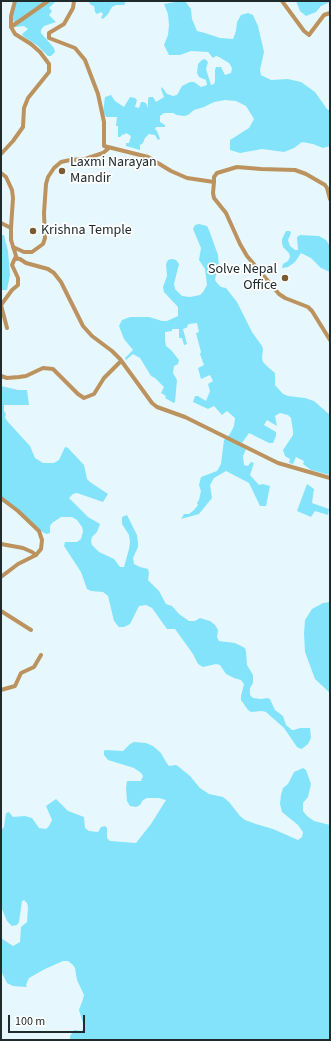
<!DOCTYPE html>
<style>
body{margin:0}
#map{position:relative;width:331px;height:1041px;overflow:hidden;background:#e6f8fd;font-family:"Source Sans 3",sans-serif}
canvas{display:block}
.frame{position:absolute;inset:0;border:2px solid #202b2e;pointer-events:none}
.scale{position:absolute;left:8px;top:1015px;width:77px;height:18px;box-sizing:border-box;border:2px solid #202b2e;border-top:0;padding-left:5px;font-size:12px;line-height:14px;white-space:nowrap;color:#202b2e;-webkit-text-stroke:3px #fff;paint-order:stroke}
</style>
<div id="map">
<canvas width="331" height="1041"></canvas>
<div class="frame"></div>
<div class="scale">100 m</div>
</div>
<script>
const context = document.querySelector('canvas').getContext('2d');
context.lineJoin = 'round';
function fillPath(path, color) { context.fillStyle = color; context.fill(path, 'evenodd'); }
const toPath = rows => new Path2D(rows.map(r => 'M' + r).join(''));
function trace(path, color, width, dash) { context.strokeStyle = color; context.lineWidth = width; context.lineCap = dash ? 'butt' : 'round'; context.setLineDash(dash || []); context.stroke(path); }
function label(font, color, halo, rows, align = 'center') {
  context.font = font + ' "Source Sans 3",sans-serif'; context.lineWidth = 3.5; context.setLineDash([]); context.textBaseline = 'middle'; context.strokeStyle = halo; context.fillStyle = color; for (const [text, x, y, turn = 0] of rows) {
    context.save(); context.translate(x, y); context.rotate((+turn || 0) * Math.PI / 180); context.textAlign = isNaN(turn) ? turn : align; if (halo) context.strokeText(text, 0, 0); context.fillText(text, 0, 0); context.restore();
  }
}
fillPath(toPath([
 [14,1,56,1,49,8,52,11,49,15,56,22,44,26,41,30,41,33,54,48,55,52,51,56,48,56,38,46,23,36,22,34,28,29,24,26,15,27,12,16],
 [88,1,126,1,124,5,116,5,112,7,108,14,103,19,101,18,103,14,101,12,97,14,95,12,94,6,91,5],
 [181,1,185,1,191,9,192,19,197,31,205,33,220,38,233,39,236,31,237,22,241,15,248,13,253,15,258,26,264,52,260,70,261,75,271,80,288,79,301,82,315,92,327,109,330,111,330,146,323,148,313,144,302,142,294,148,284,152,262,149,240,153,230,150,230,140,249,128,254,119,246,106,236,101,225,100,214,102,204,107,194,110,188,115,184,116,177,115,173,113,164,113,160,116,160,122,165,125,165,127,156,127,155,129,157,131,160,139,158,140,155,135,149,134,145,138,143,143,140,145,140,150,126,146,126,143,129,143,131,136,126,133,124,135,123,134,120,137,118,137,118,126,116,126,117,117,106,117,103,112,105,97,111,95,115,101,124,107,130,97,135,98,137,100,135,107,139,108,141,102,143,102,146,103,148,108,148,99,149,97,153,97,156,102,164,97,161,89,162,87,167,94,173,96,177,95,182,86,190,82,194,82,201,87,207,85,206,80,199,77,197,73,198,64,202,60,205,59,208,62,206,69,211,85,214,84,215,81,215,70,216,67,221,67,225,75,231,73,232,68,229,63,219,57,216,56,213,58,208,52,191,51,180,55,169,55,164,45,168,35,169,25,168,14,164,4],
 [296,1,330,1,330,2,321,6,316,12,306,16,300,11],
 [199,224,207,226,209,230,218,255,219,268,216,275,215,280,217,283,221,287,226,288,237,302,252,332,262,346,263,349,262,358,263,362,269,368,275,373,275,385,283,394,288,396,305,398,314,401,330,415,330,475,311,470,303,464,304,461,296,457,293,464,289,463,290,459,285,456,283,450,293,435,293,431,291,418,288,415,280,413,275,416,277,426,267,420,264,425,276,432,276,436,273,443,269,443,249,433,242,443,231,438,246,449,243,456,244,465,248,466,251,462,254,463,250,475,259,485,263,484,270,486,266,506,260,506,249,483,226,471,214,478,210,485,212,498,199,514,181,519,184,514,189,514,194,510,198,505,197,503,199,500,201,491,199,485,201,477,217,471,221,464,224,440,230,434,234,426,235,418,227,411,222,415,214,406,208,409,193,402,195,396,198,396,206,401,210,391,208,384,213,381,210,375,201,379,198,368,204,365,200,354,201,352,196,333,199,332,197,323,189,324,187,326,188,327,183,329,187,344,184,345,182,338,179,338,179,329,172,329,172,331,165,332,165,340,166,346,171,350,179,360,178,364,174,366,173,373,177,380,175,402,174,403,165,398,166,396,161,393,164,387,155,378,151,376,140,358,133,354,126,360,125,358,133,350,124,339,119,326,122,320,130,317,149,317,162,321,167,321,178,316,178,307,164,292,163,287,167,276,166,264,168,260,172,259,176,260,179,264,174,284,175,289,182,296,190,297,200,295,203,292,207,285,205,269,199,260,201,248,193,229,195,225],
 [286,231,290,231,291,233,288,240,290,246,295,250,298,250,297,237,300,235,319,236,326,240,330,246,330,272,321,268,311,258,301,253,295,262,288,267,282,268,283,264,288,261,290,257,289,253,283,247,282,243,282,239],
 [1,235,4,235,8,251,10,275,7,290,1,290],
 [1,386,18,390,27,390,29,405,4,405,4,411,6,414,5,418,8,422,30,446,35,458,43,463,54,463,59,460,65,447,68,448,84,465,87,479,90,482,108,494,103,502,77,493,73,494,69,498,88,517,100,524,97,532,92,537,91,541,92,545,99,552,114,559,120,567,124,567,129,549,130,542,129,535,122,524,122,517,127,515,137,535,138,543,138,547,133,558,134,564,140,567,148,569,149,573,148,580,159,591,166,604,172,606,179,614,189,621,195,621,200,618,210,621,215,625,218,630,217,637,219,641,235,643,245,648,246,652,247,665,253,675,253,683,250,688,250,695,253,698,261,699,267,698,270,699,275,710,283,716,286,725,292,730,294,730,300,728,310,728,311,738,308,744,303,748,301,749,297,747,284,728,266,712,262,711,251,712,248,710,241,700,241,696,244,684,241,680,234,678,226,674,220,665,216,664,203,667,198,664,193,654,175,629,167,629,152,608,146,605,139,606,130,624,124,627,119,627,118,626,114,621,108,596,103,592,91,591,87,589,81,572,64,546,65,542,77,542,81,539,83,531,82,527,77,520,72,517,61,517,52,523,50,526,50,533,46,534,39,530,17,511,1,501],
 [307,484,314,489,312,503,329,509,328,515,315,511,311,517,297,511],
 [330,602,330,693,315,679,305,652,304,634,305,620,312,609,323,603],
 [134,742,146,743,153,746,161,753,166,762,169,766,176,765,179,767,190,776,200,788,209,794,223,797,229,802,240,816,245,820,256,824,273,829,298,840,302,837,303,832,298,825,282,812,280,804,281,795,283,788,288,784,294,772,303,768,306,770,311,784,308,797,303,803,303,811,307,816,314,821,330,825,330,1040,70,1040,70,1036,74,1030,82,1031,83,1029,83,1023,79,1010,83,999,84,995,77,980,75,968,73,965,68,961,63,961,45,969,29,978,26,985,27,987,13,986,7,983,1,971,1,938,13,946,20,942,21,927,27,922,28,907,27,903,24,900,22,901,19,922,17,925,12,926,7,921,1,907,1,830,4,827,6,813,9,812,13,817,25,816,32,818,39,828,46,829,49,826,52,820,46,806,56,799,68,811,84,817,85,828,89,831,98,832,101,827,105,826,107,828,107,838,110,841,136,843,151,824,166,800,159,798,147,798,143,800,140,805,136,807,130,806,127,801,126,788,127,781,141,781,143,776,141,773,134,768,108,760,104,755,104,751,105,750,123,751,130,744]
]), '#82e3fa');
trace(toPath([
 [74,1,73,8,64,24,49,33,49,38,75,48,85,60,98,94,104,122,104,146,148,157,171,171,187,178,214,182,213,193,214,198,226,213,240,244,247,256,279,294,285,298,308,307,312,311,330,340],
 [282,1,304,31,309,35,324,15,330,13],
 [11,27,48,1],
 [1,154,13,141,23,127,24,108,28,98,49,72,49,64,40,52,31,44,15,34,11,27,11,16,15,1],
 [1,173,6,177,12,190,13,198,11,228,11,240,17,259],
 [214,182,214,177,217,173,237,167,261,169,295,170,306,174,325,185,327,188,330,199],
 [1,223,11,228],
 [13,247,24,252,32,252,43,244,45,238,44,213,46,184,48,177,54,168,61,162,70,160,85,159,103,153,109,148],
 [1,305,12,290,18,285,18,278,12,265,15,258,20,259,26,263,48,269,54,273,61,282,83,326,92,336,112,351,120,359,152,403,157,407,185,417,278,463,330,478],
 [1,305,7,328],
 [1,376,7,378,19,377,26,376,43,368,53,369,78,394,84,398,94,394,104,378,121,361],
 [1,498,18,511,39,531,42,540,41,549,36,555,18,564,1,577],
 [1,544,23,548,32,552,36,555],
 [1,611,31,630],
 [1,690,15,686,21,673,34,667,41,655]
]), '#bc935f', 4);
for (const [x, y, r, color] of [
 [62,171,4,"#7b5b31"],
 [33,231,4,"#7b5b31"],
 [285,278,4,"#7b5b31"]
]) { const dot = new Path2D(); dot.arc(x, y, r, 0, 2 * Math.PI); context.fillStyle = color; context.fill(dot); trace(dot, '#fff', 1.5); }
label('14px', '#202b2e', '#fff', [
 ["Laxmi Narayan",70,163],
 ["Mandir",70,179],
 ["Krishna Temple",41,231],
 ["Solve Nepal",277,270,"right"],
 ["Office",277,286,"right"]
], 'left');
</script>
